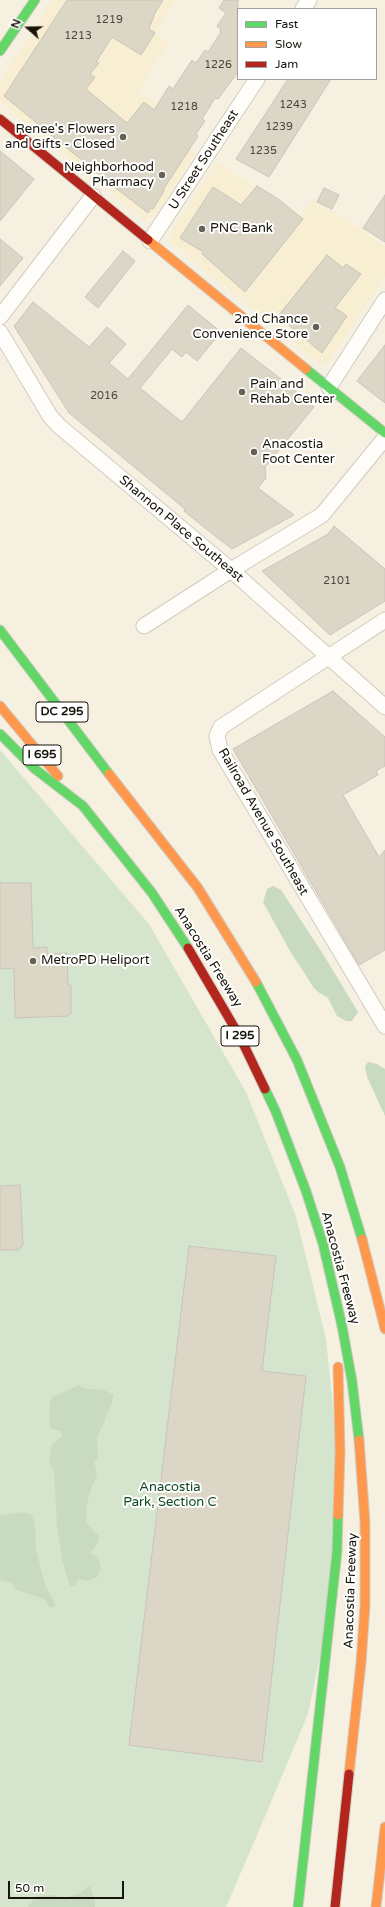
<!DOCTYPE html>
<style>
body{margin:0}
#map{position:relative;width:385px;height:1907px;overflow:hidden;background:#f6f0e0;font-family:"Varela Round",sans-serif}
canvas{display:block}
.legend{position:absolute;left:237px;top:8px;width:140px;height:72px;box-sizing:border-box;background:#fff;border:1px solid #a2a19d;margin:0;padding:5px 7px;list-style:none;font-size:12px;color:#171409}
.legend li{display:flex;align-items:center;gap:8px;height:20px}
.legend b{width:20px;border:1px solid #a2a19d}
.north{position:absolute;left:8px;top:8px;width:40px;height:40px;-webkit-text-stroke:3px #fff;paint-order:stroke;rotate:290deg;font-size:11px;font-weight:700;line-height:16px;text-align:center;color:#171409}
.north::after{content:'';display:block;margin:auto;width:14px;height:18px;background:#171409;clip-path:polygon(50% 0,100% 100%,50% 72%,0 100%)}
.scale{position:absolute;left:8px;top:1881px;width:116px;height:18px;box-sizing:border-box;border:2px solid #171409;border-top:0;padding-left:5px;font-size:12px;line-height:14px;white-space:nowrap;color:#171409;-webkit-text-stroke:3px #fff;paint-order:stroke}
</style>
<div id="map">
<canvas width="385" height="1907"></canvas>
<ul class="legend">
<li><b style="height:5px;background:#63d668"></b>Fast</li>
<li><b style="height:5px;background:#ff974d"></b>Slow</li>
<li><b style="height:5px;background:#b3261e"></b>Jam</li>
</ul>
<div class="north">N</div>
<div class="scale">50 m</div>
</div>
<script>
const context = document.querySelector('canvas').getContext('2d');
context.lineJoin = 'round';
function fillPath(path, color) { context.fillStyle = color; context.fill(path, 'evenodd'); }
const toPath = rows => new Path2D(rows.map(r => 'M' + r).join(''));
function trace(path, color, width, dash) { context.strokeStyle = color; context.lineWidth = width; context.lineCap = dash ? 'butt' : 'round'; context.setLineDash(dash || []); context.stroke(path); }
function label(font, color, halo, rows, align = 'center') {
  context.font = font + ' "Varela Round",sans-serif'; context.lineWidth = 4; context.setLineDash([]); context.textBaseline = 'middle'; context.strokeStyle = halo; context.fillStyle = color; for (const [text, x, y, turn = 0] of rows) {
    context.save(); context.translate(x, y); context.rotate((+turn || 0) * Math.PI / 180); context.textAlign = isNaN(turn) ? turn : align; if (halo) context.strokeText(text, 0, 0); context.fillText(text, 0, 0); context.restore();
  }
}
fillPath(toPath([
 [53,0,176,0,155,33,169,42,138,91,158,105,146,119,196,153,154,218,144,219,138,215,0,102,0,81],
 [217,162,301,217,314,199,385,246,385,276,329,361,321,363,313,358,171,242,170,236,173,229]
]), '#f8eed2');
fillPath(toPath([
 [0,750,149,924,246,1092,296,1216,326,1339,341,1486,334,1589,308,1714,258,1833,226,1907,0,1907]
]), '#d5e5cd');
fillPath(toPath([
 [273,886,281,890,323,954,358,1012,352,1021,346,1021,337,1016,328,998,318,992,314,988,290,951,263,902,267,889],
 [368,1062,377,1064,385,1069,385,1116,367,1077,365,1066],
 [79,1385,83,1388,104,1390,114,1395,111,1406,106,1415,105,1421,97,1437,98,1458,94,1461,97,1475,89,1494,86,1511,87,1524,99,1536,99,1541,90,1553,99,1558,101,1568,97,1577,87,1581,78,1579,75,1586,70,1586,62,1559,57,1526,54,1471,50,1465,49,1460,52,1445,62,1436,61,1431,50,1428,49,1417,50,1402,52,1397],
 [24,1512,32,1515,35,1525,36,1548,42,1574,47,1589,56,1605,50,1608,44,1599,17,1590,10,1582,0,1580,0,1515],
 [90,1885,95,1902,95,1907,28,1907,36,1896,53,1895,63,1898,80,1893]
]), '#c8dac1');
const building = toPath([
 [67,0,163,0,155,13,149,29,155,33,141,55,112,37,96,62,99,63,90,74,95,77,86,89,127,123,144,102,154,110,169,86,173,89,192,60,196,63,205,50,208,52,221,32,220,31,221,29,217,26,226,13,219,8,224,0,238,0,238,72,218,99,215,98,202,119,205,121,196,134,198,136,163,190,164,191,153,209,151,208,148,213,113,186,4,96,67,0],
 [288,79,331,79,269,177,236,159,288,79],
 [0,151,34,179,0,221,0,151],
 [257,186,277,198,303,219,245,292,202,254,203,252,180,238,213,187,241,205,257,186],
 [324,188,339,195,332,209,317,202,324,188],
 [385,195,385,242,363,228,385,195],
 [0,239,23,258,0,286,0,239],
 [123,251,135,261,98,308,85,297,123,251],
 [327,255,343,268,346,264,361,274,335,308,347,316,322,353,278,316,327,255],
 [33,302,89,347,107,327,126,344,109,363,128,379,188,305,221,332,197,361,186,352,182,357,172,349,140,388,182,422,241,348,286,383,314,407,265,467,266,478,258,488,294,515,232,549,205,528,184,511,185,509,69,413,14,326,33,302],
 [385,345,385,403,357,381,385,345],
 [334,526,385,569,385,601,330,635,262,571,328,534,334,526],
 [333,691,385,737,385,766,376,771,378,775,343,795,379,857,385,850,385,950,359,965,233,749,333,691],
 [0,883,31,883,33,948,47,947,47,954,67,953,68,985,71,985,71,1014,68,1014,68,1016,15,1018,14,968,0,969,0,883],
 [20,1185,23,1244,19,1250,0,1250,0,1186,20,1185],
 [189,1246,276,1256,262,1371,306,1376,262,1762,129,1745,189,1246]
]);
fillPath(building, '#dbd6c5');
trace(building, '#c9c5b8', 1);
const street = toPath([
 [303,9,309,0],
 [150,241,257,79],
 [0,317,93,196],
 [0,332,50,416,59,426,231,570,385,707],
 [329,387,385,300],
 [385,620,221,727,217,736,220,750,385,1026],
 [144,626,231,570,322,515,385,438]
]);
const fast = toPath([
 [0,51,35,0],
 [306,369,385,433],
 [0,630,109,774],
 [0,734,35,769,83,806,152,893,188,948],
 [256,982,297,1060,340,1167,362,1239],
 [265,1089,276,1112,306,1191,323,1244,342,1326,352,1381,359,1440],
 [298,1907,337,1552,338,1515]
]);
const slow = toPath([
 [148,240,306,369],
 [0,706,58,776],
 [109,774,198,888,256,982],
 [362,1239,385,1329],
 [338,1367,340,1452,338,1515],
 [349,1774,361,1663,365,1606,365,1522,359,1440],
 [376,1907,385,1827]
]);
const jam = toPath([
 [0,119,148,240],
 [188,948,240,1037,265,1089],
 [335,1907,349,1774]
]);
trace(street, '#d1ccc0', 17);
trace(fast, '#d1ccc0', 11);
trace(slow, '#d1ccc0', 11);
trace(jam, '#d1ccc0', 11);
trace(street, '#fefdfa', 15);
trace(fast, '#63d668', 9);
trace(slow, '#ff974d', 9);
trace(jam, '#b3261e', 9);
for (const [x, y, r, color] of [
 [123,137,4,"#656154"],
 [162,175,4,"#656154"],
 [202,229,4,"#656154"],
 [316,327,4,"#656154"],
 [242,392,4,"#656154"],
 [254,452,4,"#656154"],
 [33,961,4,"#656154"]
]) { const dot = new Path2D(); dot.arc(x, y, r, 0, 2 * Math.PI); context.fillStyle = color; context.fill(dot); trace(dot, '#fff', 1.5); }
label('11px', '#4a463a', null, [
 ["1219",109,20],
 ["1213",78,36],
 ["1226",218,65],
 ["1243",293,105],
 ["1218",184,107],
 ["1239",279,127],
 ["1235",263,151],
 ["2016",104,396],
 ["2101",337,581]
]);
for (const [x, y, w] of [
 [62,712,52],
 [42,755,38],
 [240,1036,38]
]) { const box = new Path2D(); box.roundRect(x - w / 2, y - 10, w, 20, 3); context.fillStyle = '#fff'; context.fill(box); trace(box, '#171409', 1); }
label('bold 12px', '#171409', null, [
 ["DC 295",62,712],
 ["I 695",42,755],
 ["I 295",240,1036]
]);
label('13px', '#171409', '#fff', [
 ["Renee's Flowers",115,130,"right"],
 ["and Gifts - Closed",115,145,"right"],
 ["Neighborhood",154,168,"right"],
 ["Pharmacy",154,183,"right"],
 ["PNC Bank",210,229],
 ["2nd Chance",308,320,"right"],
 ["Convenience Store",308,335,"right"],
 ["Pain and",250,385],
 ["Rehab Center",250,400],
 ["Anacostia",262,445],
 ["Foot Center",262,460],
 ["MetroPD Heliport",41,961]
], 'left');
label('13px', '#171409', '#fff', [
 ["U Street Southeast",204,160,-57],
 ["Shannon Place Southeast",181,529,40],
 ["Railroad Avenue Southeast",263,822,60],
 ["Anacostia Freeway",208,957,58],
 ["Anacostia Freeway",340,1268,75],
 ["Anacostia Freeway",351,1591,-88]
]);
label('13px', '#0f491e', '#fff', [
 ["Anacostia",170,1488],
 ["Park, Section C",170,1503]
]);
</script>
